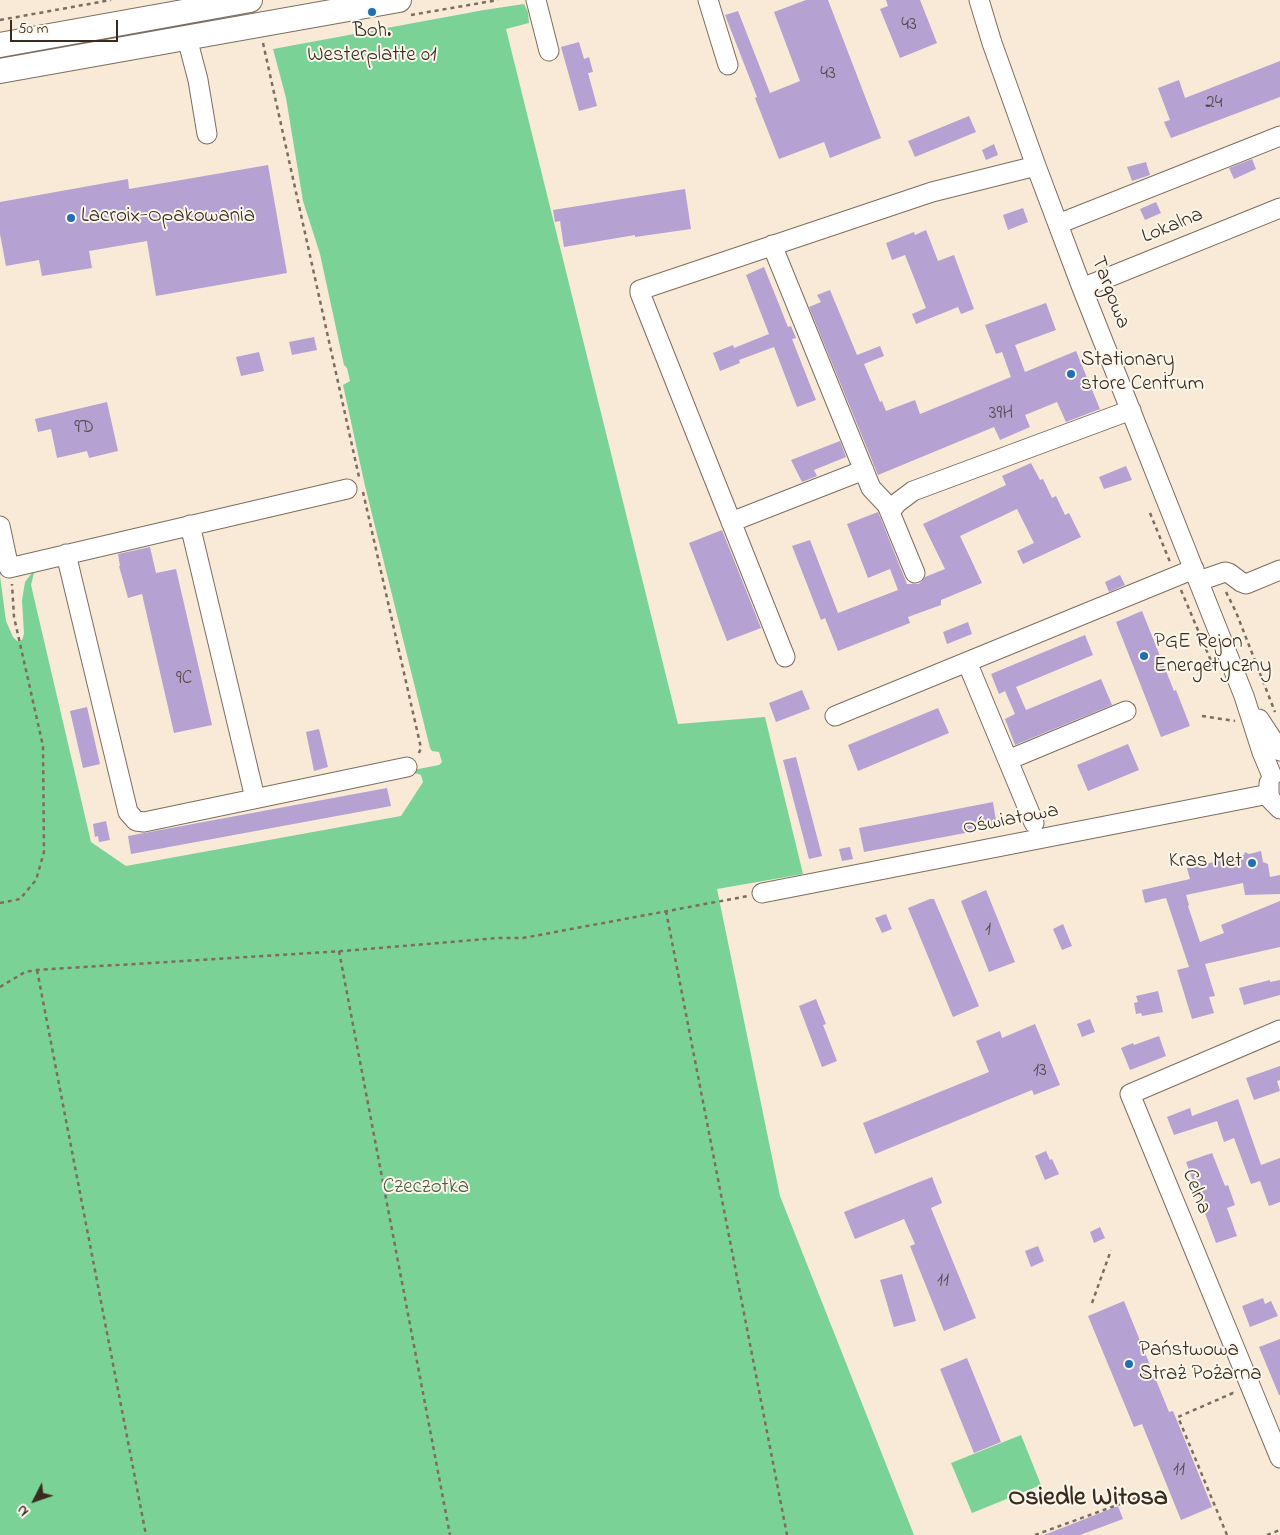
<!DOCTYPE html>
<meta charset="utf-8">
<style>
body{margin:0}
#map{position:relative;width:1280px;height:1535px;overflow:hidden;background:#f8ead7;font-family:"Indie Flower",sans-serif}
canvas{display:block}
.north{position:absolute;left:10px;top:1475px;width:50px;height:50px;-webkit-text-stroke:4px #fbf7ec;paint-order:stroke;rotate:229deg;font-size:14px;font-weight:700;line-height:20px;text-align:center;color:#3b2a1e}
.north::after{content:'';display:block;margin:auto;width:18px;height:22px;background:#3b2a1e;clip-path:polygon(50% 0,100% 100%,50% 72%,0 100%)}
.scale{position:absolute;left:10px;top:20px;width:108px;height:22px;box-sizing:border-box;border:2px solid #3b2a1e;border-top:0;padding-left:6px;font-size:15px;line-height:18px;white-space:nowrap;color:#3b2a1e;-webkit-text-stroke:4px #fbf7ec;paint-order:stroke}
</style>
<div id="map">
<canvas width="1280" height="1535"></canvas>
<div class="north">N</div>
<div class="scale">50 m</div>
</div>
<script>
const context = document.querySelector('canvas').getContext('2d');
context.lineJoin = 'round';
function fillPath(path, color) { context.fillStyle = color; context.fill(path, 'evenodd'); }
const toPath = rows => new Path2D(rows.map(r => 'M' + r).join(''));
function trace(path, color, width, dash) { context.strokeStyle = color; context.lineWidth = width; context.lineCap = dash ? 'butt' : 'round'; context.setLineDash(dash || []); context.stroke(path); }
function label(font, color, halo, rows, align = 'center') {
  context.font = font + ' "Indie Flower",sans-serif'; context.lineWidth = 4; context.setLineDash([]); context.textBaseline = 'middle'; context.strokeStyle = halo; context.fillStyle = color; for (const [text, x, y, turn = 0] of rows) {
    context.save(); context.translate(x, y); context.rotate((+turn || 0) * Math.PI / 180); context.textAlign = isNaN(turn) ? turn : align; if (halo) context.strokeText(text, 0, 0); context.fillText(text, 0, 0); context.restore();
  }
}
fillPath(toPath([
 [524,4,528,12,529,23,506,29,678,724,765,717,803,874,717,889,780,1196,914,1535,0,1535,0,576,6,621,13,637,17,641,22,640,24,634,22,600,25,582,35,569,31,585,91,842,126,866,401,816,423,782,421,775,408,771,439,765,442,762,439,752,432,751,430,748,365,486,343,385,350,381,347,368,344,365,320,254,303,201,286,98,273,49,484,10],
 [1021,1435,1041,1485,972,1513,951,1463]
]), '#7ad297');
fillPath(toPath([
 [806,0,828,0,881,138,830,158,824,142,779,159,755,98,757,97,725,15,738,11,770,93,800,81,774,12],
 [886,0,920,0,937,43,900,58,880,9,888,6],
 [579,42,584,59,589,57,593,72,588,73,597,106,579,111,561,47],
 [1280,61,1280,97,1171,138,1164,122,1170,120,1158,88,1179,80,1185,98],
 [969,116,976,132,915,157,908,141],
 [994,144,998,155,986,160,982,150],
 [1252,159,1256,169,1234,179,1229,168],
 [1146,162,1150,175,1132,181,1127,167],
 [268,165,287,273,156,296,147,241,89,251,92,268,42,276,39,260,6,266,0,234,0,202,128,179,129,189],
 [685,189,691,229,635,237,635,235,564,247,560,221,555,222,553,210],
 [1156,202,1161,213,1145,220,1140,209],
 [1023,208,1028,222,1008,230,1003,215],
 [926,230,938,261,954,255,974,309,961,314,958,307,916,324,912,314,926,308,905,255,892,260,886,243,914,232,915,235],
 [764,267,788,327,791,326,796,338,792,339,816,400,797,407,774,347,739,360,740,363,720,371,713,353,733,345,734,348,769,334,746,275],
 [830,290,857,355,880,346,884,356,864,364,880,402,882,401,886,411,915,400,920,414,1011,377,1002,352,996,354,985,325,1046,303,1056,330,1015,345,1025,372,1076,351,1100,409,1066,422,1057,402,1025,415,1030,427,1000,440,994,427,878,475,809,307,821,302,817,295],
 [314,337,317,350,292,355,289,342],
 [259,352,264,371,241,376,236,357],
 [107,402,118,451,89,458,87,451,57,458,51,429,38,432,35,419],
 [840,441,846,457,814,470,817,476,802,482,791,460],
 [1031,463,1040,480,1043,479,1052,498,1056,496,1065,515,1069,513,1081,537,1023,564,1017,551,1034,543,1017,509,960,536,982,583,941,600,941,605,908,617,910,623,838,651,825,618,821,620,792,546,810,540,838,613,898,590,890,569,868,578,847,524,878,512,907,584,919,584,925,577,945,569,923,524,1006,485,1002,476],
 [1126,466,1132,480,1104,489,1099,477],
 [722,530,761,628,727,641,689,543],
 [150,547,156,573,176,569,212,725,174,733,142,594,128,598,119,566,120,566,118,554],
 [1120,575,1125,585,1109,592,1105,582],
 [1142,611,1174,691,1176,690,1190,726,1161,737,1116,622],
 [968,622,972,634,947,644,943,632],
 [1085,635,1093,655,1016,687,1026,710,1101,679,1112,705,1015,745,1005,719,1015,714,1005,691,999,694,991,674],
 [802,690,810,709,776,722,769,703],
 [87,707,100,764,83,768,70,711],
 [938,708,949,733,858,771,848,745],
 [319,729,328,767,314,771,306,732],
 [1128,744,1139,770,1088,791,1077,765],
 [796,757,822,856,809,859,783,760],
 [387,788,391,806,131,854,128,836],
 [993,802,997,827,864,852,859,828],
 [106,821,110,840,99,842,98,836,95,837,93,824],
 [850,847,853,859,842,861,839,849],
 [1261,851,1263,862,1268,864,1270,877,1280,875,1280,894,1245,895,1243,883,1186,895,1189,905,1188,906,1200,942,1224,933,1221,925,1280,901,1280,947,1205,964,1215,996,1209,997,1214,1013,1192,1019,1177,970,1189,967,1166,898,1145,903,1142,890,1190,879,1187,868,1244,855,1245,852,1249,854],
 [986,890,1015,962,989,972,961,901],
 [930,899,934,899,979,1006,953,1017,908,908],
 [886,914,892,929,882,933,875,918],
 [1063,924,1072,946,1062,950,1053,929],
 [1270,980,1270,982,1280,980,1280,995,1244,1005,1239,988],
 [1158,991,1163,1012,1142,1016,1141,1013,1136,1014,1134,1003,1138,1002,1136,996],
 [816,999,826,1024,823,1025,837,1061,822,1067,799,1006],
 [1090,1019,1095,1032,1082,1037,1077,1024],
 [1035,1024,1060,1085,1034,1095,1032,1090,875,1154,863,1123,989,1072,976,1041,1000,1031,1002,1038],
 [1159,1036,1166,1056,1130,1070,1121,1048,1133,1043,1134,1045],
 [1280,1066,1280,1080,1277,1081,1280,1091,1254,1100,1246,1078],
 [1238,1099,1261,1165,1280,1158,1280,1202,1269,1206,1260,1181,1251,1184,1234,1138,1224,1142,1217,1121,1174,1135,1167,1117,1190,1108,1192,1116],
 [1046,1151,1050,1160,1052,1159,1059,1174,1045,1180,1035,1156],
 [1212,1153,1225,1186,1228,1185,1235,1205,1227,1208,1237,1236,1216,1243,1186,1162],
 [932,1177,942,1203,931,1208,976,1318,944,1331,910,1246,915,1244,904,1219,855,1239,844,1212],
 [1100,1227,1105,1238,1094,1243,1090,1232],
 [1038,1246,1044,1261,1031,1267,1025,1251],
 [902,1274,916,1321,894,1327,880,1280],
 [1263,1298,1265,1304,1271,1301,1278,1316,1250,1327,1242,1306],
 [1124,1301,1169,1412,1173,1411,1212,1507,1181,1520,1142,1424,1134,1427,1088,1316],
 [1280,1339,1280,1395,1279,1395,1259,1347],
 [967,1358,1001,1442,974,1453,940,1369],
 [1118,1506,1123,1519,1080,1535,1044,1535]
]), '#b5a1d2');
const minor = toPath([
 [536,0,549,51],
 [708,0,728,65],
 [979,0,992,43,1036,166,1082,288,1244,696,1262,752,1272,776],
 [187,38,198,80,207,134],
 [1058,224,1280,136],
 [772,245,871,488,887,505,915,573],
 [1082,288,1280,208],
 [890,512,897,503,913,491,1131,410],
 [731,522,864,470],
 [190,525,255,798],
 [0,526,9,568,347,489],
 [66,554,128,812,136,821,144,822,407,767],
 [1199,581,1225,572,1229,573,1241,582,1246,584,1280,570],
 [785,657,640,293,640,290,932,192,1036,166],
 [967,662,1034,823],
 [835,716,1194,569],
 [1259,719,1280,751],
 [1008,760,1126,711],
 [1269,783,1269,794,1271,800,1280,809],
 [762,893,1269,794],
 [1280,1030,1130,1094,1280,1458]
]);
const major = toPath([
 [0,45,250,0],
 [0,71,399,0]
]);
trace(minor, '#7d6d5f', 21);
trace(major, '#7d6d5f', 26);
trace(toPath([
 [411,15,498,0],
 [0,20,111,0],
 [263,43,359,477],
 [363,492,421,748,418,755],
 [1150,513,1170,562],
 [1181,590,1214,668],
 [1226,592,1236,612,1275,712],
 [1202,716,1235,721],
 [0,903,20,899,36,880,44,852,43,746,14,617,12,584],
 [666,911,787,1535],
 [339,951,450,1535],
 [37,970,146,1535],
 [0,987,25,972,37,970,343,951,498,938,523,938,748,896],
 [1092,1303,1111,1250],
 [1035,1535,1153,1492],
 [1227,1535,1178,1417,1233,1393,1236,1395],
 [1267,1535,1280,1530]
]), '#7d6d5f', 2.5, [4, 4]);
trace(minor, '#fff', 19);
trace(major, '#fff', 24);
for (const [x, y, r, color] of [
 [372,12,5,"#1f6fb2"],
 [71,218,5,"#1f6fb2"],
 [1071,374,5,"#1f6fb2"],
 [1144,656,5,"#1f6fb2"],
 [1252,863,5,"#1f6fb2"],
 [1129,1364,5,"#1f6fb2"]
]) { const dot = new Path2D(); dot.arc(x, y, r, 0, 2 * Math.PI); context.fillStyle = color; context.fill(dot); trace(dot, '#fbf7ec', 2); }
label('19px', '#5a484b', null, [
 ["43",909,26],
 ["43",828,75],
 ["24",1214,104],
 ["39H",1001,415],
 ["9D",84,429],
 ["9C",184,680],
 ["1",988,931],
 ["13",1040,1072],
 ["11",943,1282],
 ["11",1179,1471]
]);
label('21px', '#3b2a1e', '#fbf7ec', [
 ["Boh.",372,33,"center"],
 ["Westerplatte 01",372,57,"center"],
 ["Lacroix-Opakowania",81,218],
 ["Stationary",1081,362],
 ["store Centrum",1081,386],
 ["PGE Rejon",1154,644],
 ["Energetyczny",1154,668],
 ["Kras Met",1242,863,"right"],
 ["Państwowa",1139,1352],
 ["Straż Pożarna",1139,1376]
], 'left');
label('21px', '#3b2a1e', '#fbf7ec', [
 ["Lokalna",1173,227,-22],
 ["Targowa",1109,293,69],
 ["Oświatowa",1011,821,-11],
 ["Celna",1195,1192,68]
]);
label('21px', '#4e5c42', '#fbf7ec', [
 ["Czeczotka",426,1189]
]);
label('bold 26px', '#3b2a1e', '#fbf7ec', [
 ["Osiedle Witosa",1088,1500]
]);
</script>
